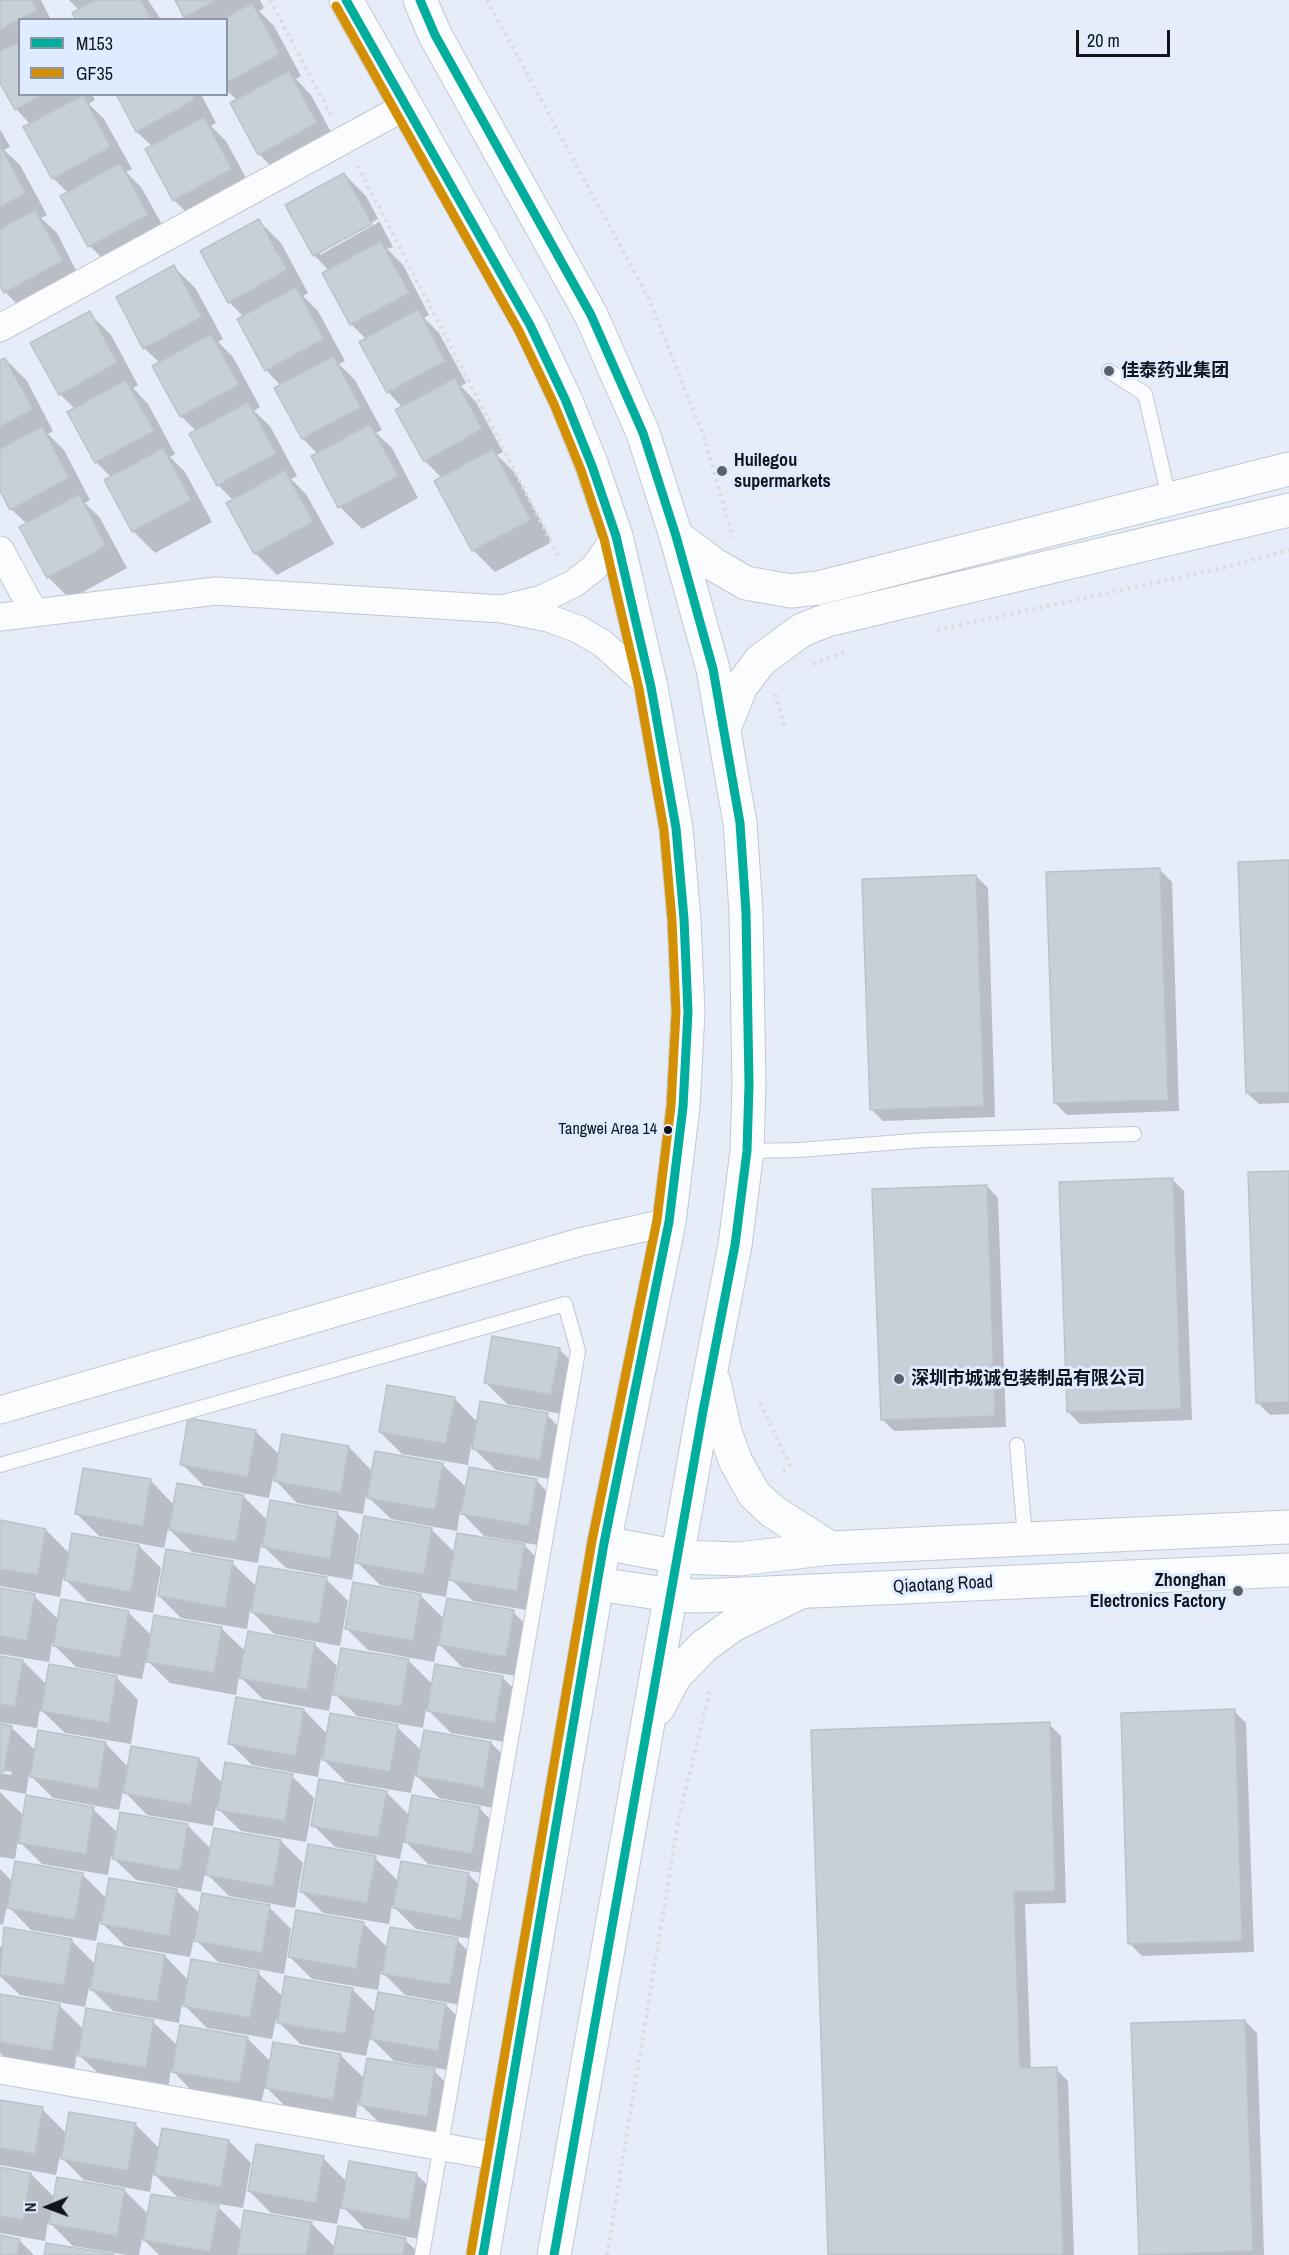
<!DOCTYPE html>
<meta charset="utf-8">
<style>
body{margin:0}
#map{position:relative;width:1289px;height:2255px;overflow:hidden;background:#e6edf8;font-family:"Archivo Narrow",sans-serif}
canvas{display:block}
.legend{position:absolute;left:18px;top:18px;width:210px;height:78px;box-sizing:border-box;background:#dfecff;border:2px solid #8c96a5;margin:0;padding:8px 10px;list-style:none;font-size:18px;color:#10151d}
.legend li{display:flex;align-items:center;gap:12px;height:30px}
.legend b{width:30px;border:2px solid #8c96a5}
.north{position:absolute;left:18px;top:2177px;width:60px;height:60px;-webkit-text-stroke:4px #dfecff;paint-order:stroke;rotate:269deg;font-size:16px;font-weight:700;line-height:24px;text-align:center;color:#10151d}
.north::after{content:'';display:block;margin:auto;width:21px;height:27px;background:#10151d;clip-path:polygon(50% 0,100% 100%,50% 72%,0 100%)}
.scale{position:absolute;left:1076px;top:30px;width:94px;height:27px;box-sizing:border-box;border:3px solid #10151d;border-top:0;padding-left:8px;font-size:18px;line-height:21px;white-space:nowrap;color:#10151d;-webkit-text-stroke:4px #dfecff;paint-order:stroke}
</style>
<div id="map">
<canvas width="1289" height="2255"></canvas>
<ul class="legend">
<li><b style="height:8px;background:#01ad9c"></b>M153</li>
<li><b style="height:8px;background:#d49004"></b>GF35</li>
</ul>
<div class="north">N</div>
<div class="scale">20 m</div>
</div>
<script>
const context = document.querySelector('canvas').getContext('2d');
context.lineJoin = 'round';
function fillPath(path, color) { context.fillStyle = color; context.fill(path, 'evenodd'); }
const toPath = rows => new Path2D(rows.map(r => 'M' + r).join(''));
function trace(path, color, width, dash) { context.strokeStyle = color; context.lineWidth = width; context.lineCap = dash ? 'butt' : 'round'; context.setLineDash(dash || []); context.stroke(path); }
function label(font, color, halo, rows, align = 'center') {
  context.font = font + ' "Archivo Narrow","Noto Sans SC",sans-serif'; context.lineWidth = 6; context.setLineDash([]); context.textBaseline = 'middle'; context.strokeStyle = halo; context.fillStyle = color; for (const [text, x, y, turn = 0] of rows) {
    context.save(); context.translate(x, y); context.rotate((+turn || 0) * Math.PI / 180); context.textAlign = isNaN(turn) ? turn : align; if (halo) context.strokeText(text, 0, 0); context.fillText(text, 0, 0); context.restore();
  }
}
fillPath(toPath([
 [0,0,41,0,51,20,20,20,20,94,92,94,95,100,89,104,104,119,132,169,126,172,141,187,169,237,112,268,90,246,62,196,68,193,53,178,31,125,16,109,0,80],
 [69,0,148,0,161,20,77,20,79,10],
 [176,0,260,0,264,8,259,11,274,26,301,76,296,79,311,95,338,145,281,176,259,154,238,101,226,90,226,20,188,20],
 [118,94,201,94,216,123,211,126,226,141,253,191,196,222,174,200,153,147,137,132],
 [0,129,10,147,4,150,20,165,47,215,41,218,57,233,83,284,27,314,5,292,0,283],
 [344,174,366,196,393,247,387,249,403,265,429,315,424,318,439,333,466,383,461,386,476,402,503,452,497,455,515,473,552,542,495,572,473,550,442,478,425,461,403,408,388,392,366,339,351,324,329,271,314,255,287,205],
 [378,219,379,222,320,255,320,251],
 [259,221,281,243,308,293,303,296,318,311,345,361,339,364,355,380,382,430,376,433,392,448,418,498,362,529,340,507,318,454,303,439,281,386,266,370,244,317,229,302],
 [174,267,196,289,223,339,218,342,233,357,260,407,254,411,270,426,297,476,291,479,306,494,334,544,277,575,255,553,233,500,218,485,197,432,181,416,154,366,160,363,144,348],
 [89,313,111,335,138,385,133,388,148,404,175,454,170,457,185,472,212,522,155,553,133,531,112,478,97,463,69,412,75,409,60,394],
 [5,359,27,381,53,431,48,434,64,450,90,500,85,503,100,518,127,568,70,599,48,577,27,524,11,509,0,487,0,362],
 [1289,862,1289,1103,1259,1104,1247,1093],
 [1160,870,1172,882,1179,1111,1067,1115,1055,1103],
 [976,876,988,888,995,1117,883,1121,871,1109],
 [1289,1172,1289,1414,1270,1415,1258,1403],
 [1172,1179,1184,1191,1192,1420,1080,1424,1068,1412],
 [987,1186,998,1198,1006,1427,894,1431,882,1419],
 [559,1349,581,1371,573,1416,507,1404,485,1382],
 [454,1398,478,1423,547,1415,569,1437,562,1481,496,1470,471,1446,468,1465,402,1454,380,1432],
 [255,1431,280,1455,283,1436,349,1447,373,1472,442,1464,467,1488,536,1480,558,1503,550,1547,484,1536,460,1511,457,1531,391,1519,366,1495,363,1514,297,1503,273,1478,269,1498,204,1486,182,1464],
 [150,1480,174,1505,178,1485,244,1497,268,1521,337,1513,359,1535,352,1580,286,1568,261,1544,258,1563,192,1552,168,1528,164,1548,99,1536,77,1514],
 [0,1522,46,1530,70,1554,139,1546,161,1568,153,1613,87,1601,63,1577,60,1597,0,1586],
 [431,1529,455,1553,525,1546,547,1568,539,1612,473,1601,449,1577,446,1597,380,1585,358,1563],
 [232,1563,257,1587,326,1579,348,1601,340,1646,274,1634,250,1610,247,1629,181,1618,159,1596],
 [0,1590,34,1596,59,1620,128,1612,152,1636,221,1628,246,1652,314,1644,337,1666,329,1711,263,1699,239,1676,236,1695,170,1683,146,1659,142,1679,76,1667,52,1643,49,1662,0,1654],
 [420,1595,444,1619,513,1612,535,1634,528,1678,462,1667,438,1643,434,1662,368,1650,346,1628],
 [0,1657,23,1661,47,1685,116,1677,138,1700,131,1744,65,1733,40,1709,37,1728,0,1722],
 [409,1661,433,1685,502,1677,524,1699,517,1744,451,1733,426,1708,423,1728,357,1716,335,1694],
 [304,1710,328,1735,397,1727,422,1751,491,1743,513,1765,505,1810,439,1798,415,1774,411,1793,346,1782,321,1757,318,1777,252,1765,230,1743],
 [1234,1711,1246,1723,1254,1952,1142,1956,1130,1944],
 [1049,1724,1061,1736,1066,1903,1025,1904,1031,2070,1056,2069,1068,2081,1074,2255,829,2255],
 [0,1725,11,1727,36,1751,105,1743,129,1768,199,1759,223,1784,292,1776,314,1798,306,1842,241,1831,216,1807,213,1826,147,1815,123,1790,119,1810,53,1798,29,1774,26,1794,0,1789,0,1773,11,1775,12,1772,0,1770],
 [0,1792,24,1816,93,1809,118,1833,187,1825,211,1849,281,1841,303,1863,295,1908,229,1896,205,1872,201,1892,136,1880,111,1856,108,1875,42,1864,18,1840,15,1859,0,1857],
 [386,1792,410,1816,479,1808,501,1830,494,1875,428,1864,404,1840,400,1859,335,1847,313,1825],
 [375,1858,399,1882,468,1874,490,1896,482,1941,416,1929,392,1905,389,1924,323,1913,301,1891],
 [0,1869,13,1882,83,1875,107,1899,176,1890,200,1914,269,1907,291,1929,284,1974,218,1962,194,1938,190,1957,125,1946,100,1921,96,1941,31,1930,7,1905,3,1925,0,1924],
 [363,1923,388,1948,457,1940,479,1962,471,2007,405,1995,381,1971,378,1990,312,1979,290,1957],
 [5,1928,71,1940,95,1964,165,1956,189,1981,258,1973,283,1997,352,1989,376,2013,446,2005,468,2027,460,2072,394,2061,370,2037,366,2056,300,2044,276,2019,272,2039,207,2028,182,2003,179,2023,113,2011,89,1987,85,2007,20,1995,0,1976,0,1946,2,1948],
 [0,1995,60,2006,84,2030,153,2022,178,2046,247,2038,271,2062,340,2055,365,2079,434,2071,456,2093,448,2138,383,2126,358,2102,355,2122,289,2110,265,2086,261,2105,195,2094,171,2069,168,2089,102,2077,77,2053,74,2072,8,2061,0,2053],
 [1245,2021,1257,2033,1264,2255,1142,2255],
 [0,2101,42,2109,66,2133,136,2125,160,2149,229,2141,251,2163,243,2208,177,2197,153,2173,150,2192,84,2180,60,2156,56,2175,0,2165],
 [323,2158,347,2182,416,2174,439,2196,431,2241,365,2229,341,2205,337,2224,271,2213,249,2191],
 [0,2169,31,2174,55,2198,124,2190,149,2215,218,2207,242,2231,311,2223,336,2248,405,2240,421,2255,159,2255,142,2238,139,2255,127,2255,73,2246,48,2221,45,2241,0,2233],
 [0,2237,19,2240,34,2255,0,2255]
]), '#0003');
const building = toPath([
 [0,0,32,0,37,10,0,30,0,0],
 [95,0,141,0,152,20,76,20,72,13,95,0],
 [175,0,217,0,184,18,175,0],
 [252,3,280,54,226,83,226,20,221,20,252,3],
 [20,41,20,94,44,94,15,110,0,83,0,51,20,41],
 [289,71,317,123,258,155,230,103,289,71],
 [116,94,192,94,195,100,136,132,116,94],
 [83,95,111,147,52,179,23,127,83,95],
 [204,117,232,169,173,201,145,149,204,117],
 [0,145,26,193,0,207,0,145],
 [120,163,148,215,88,247,60,196,120,163],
 [344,173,372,224,313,256,285,205,344,173],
 [35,210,63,261,4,293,0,286,0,229,35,210],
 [259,219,287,270,228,303,200,251,259,219],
 [381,241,409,293,350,325,322,273,381,241],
 [174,265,202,317,143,349,116,297,174,265],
 [296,287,324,339,265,371,237,319,296,287],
 [418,309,445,361,387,393,359,342,418,309],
 [90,311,117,363,59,395,30,343,90,311],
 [211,334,239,385,180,417,152,366,211,334],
 [333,356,361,407,302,439,274,388,333,356],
 [5,358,33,409,0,427,0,360,5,358],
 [455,378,482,429,424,462,395,410,455,378],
 [126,380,154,431,95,463,67,412,126,380],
 [248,402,276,453,217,486,189,434,248,402],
 [370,424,398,476,338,508,311,456,370,424],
 [42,426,69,478,10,510,0,491,0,449,42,426],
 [163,448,191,500,132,532,104,480,163,448],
 [493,449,531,520,472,551,434,481,493,449],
 [285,470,313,522,254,554,226,503,285,470],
 [79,494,106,546,47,578,19,527,79,494],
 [1289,860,1289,1092,1246,1093,1238,862,1289,860],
 [1160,868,1168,1100,1054,1103,1046,872,1160,868],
 [976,875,984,1106,870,1110,862,879,976,875],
 [1289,1171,1289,1402,1256,1403,1248,1172,1289,1171],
 [1173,1178,1181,1409,1067,1412,1059,1182,1173,1178],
 [987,1185,995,1416,881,1420,872,1189,987,1185],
 [492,1336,560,1348,551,1395,484,1383,492,1336],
 [387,1385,455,1397,446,1444,379,1432,387,1385],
 [480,1401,548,1413,540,1460,472,1449,480,1401],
 [188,1418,256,1430,248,1477,180,1465,188,1418],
 [282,1434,349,1446,341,1493,274,1481,282,1434],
 [375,1451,443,1463,435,1510,367,1498,375,1451],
 [469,1467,537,1479,529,1526,461,1514,469,1467],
 [83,1468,151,1479,143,1526,75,1514,83,1468],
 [177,1483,244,1495,236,1542,169,1530,177,1483],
 [270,1500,338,1512,330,1559,262,1547,270,1500],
 [364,1516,432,1528,424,1575,356,1563,364,1516],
 [0,1520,46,1529,38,1575,0,1569,0,1520],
 [72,1533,139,1545,131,1592,64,1580,72,1533],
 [457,1533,525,1544,517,1591,449,1580,457,1533],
 [166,1549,233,1561,225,1608,158,1596,166,1549],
 [259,1566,327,1577,319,1624,251,1612,259,1566],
 [353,1582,421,1594,413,1641,345,1629,353,1582],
 [0,1588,35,1594,27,1641,0,1636,0,1588],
 [447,1598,514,1610,506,1657,438,1645,447,1598],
 [61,1599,129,1611,120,1658,53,1646,61,1599],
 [154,1615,222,1627,214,1673,146,1662,154,1615],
 [248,1631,315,1643,307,1690,239,1678,248,1631],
 [341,1648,409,1659,401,1707,333,1695,341,1648],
 [0,1656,23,1660,15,1707,0,1704,0,1656],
 [49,1664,117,1676,109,1723,41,1711,49,1664],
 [435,1664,503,1676,495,1723,427,1711,435,1664],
 [236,1697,304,1709,296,1756,228,1744,236,1697],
 [1235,1709,1242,1941,1128,1944,1121,1713,1235,1709],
 [330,1713,398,1725,390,1772,322,1760,330,1713],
 [1050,1722,1055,1891,1014,1892,1020,2068,1057,2067,1063,2255,828,2255,811,1730,1050,1722],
 [0,1723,12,1726,4,1772,0,1772,0,1723],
 [38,1730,106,1742,98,1789,30,1777,38,1730],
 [424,1730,491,1742,483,1788,416,1776,424,1730],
 [131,1746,199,1758,191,1805,123,1793,131,1746],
 [225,1762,293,1774,285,1821,217,1810,225,1762],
 [319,1779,387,1791,378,1838,311,1826,319,1779],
 [26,1795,94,1807,86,1854,18,1843,26,1795],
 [412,1795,480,1807,472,1854,404,1842,412,1795],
 [120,1812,188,1824,180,1871,112,1859,120,1812],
 [214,1828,281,1840,273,1887,205,1875,214,1828],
 [308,1844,376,1856,367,1903,300,1892,308,1844],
 [15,1861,83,1873,75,1920,7,1908,15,1861],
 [401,1861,469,1873,461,1920,393,1908,401,1861],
 [109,1878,177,1889,169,1936,101,1924,109,1878],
 [202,1893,270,1905,262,1953,194,1941,202,1893],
 [296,1910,364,1922,356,1969,288,1957,296,1910],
 [4,1927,72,1939,64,1985,0,1975,4,1927],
 [390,1927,458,1938,450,1985,382,1974,390,1927],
 [98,1943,165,1955,157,2002,90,1990,98,1943],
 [191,1959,259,1971,250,2018,183,2006,191,1959],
 [285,1976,353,1988,345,2034,277,2023,285,1976],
 [378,1992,446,2004,438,2051,370,2039,378,1992],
 [0,1994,60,2004,52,2051,0,2042,0,1994],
 [86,2008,154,2020,146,2068,78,2056,86,2008],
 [1245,2020,1253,2251,1139,2255,1131,2023,1245,2020],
 [180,2025,248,2037,240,2083,172,2072,180,2025],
 [273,2042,341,2054,333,2100,265,2088,273,2042],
 [367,2058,435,2069,427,2117,359,2105,367,2058],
 [0,2100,43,2107,35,2154,0,2148,0,2100],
 [69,2112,136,2123,128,2171,61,2159,69,2112],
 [162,2128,229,2140,221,2187,154,2175,162,2128],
 [256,2144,324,2156,316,2203,248,2191,256,2144],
 [349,2161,417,2173,409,2220,341,2208,349,2161],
 [0,2167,31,2173,23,2220,0,2216,0,2167],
 [57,2177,125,2189,117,2236,49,2224,57,2177],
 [151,2194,219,2205,210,2252,143,2240,151,2194],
 [244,2210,312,2222,306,2255,237,2255,244,2210],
 [338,2226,406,2238,403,2255,333,2255,338,2226],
 [0,2235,20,2239,17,2255,0,2255,0,2235],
 [46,2243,114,2254,113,2255,44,2255,46,2243]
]);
fillPath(building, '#c7cfd7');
trace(building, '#bbc3ca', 1.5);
const service = toPath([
 [1109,371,1145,394,1169,498],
 [747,1151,799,1150,926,1140,1134,1134],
 [1017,1445,1025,1537],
 [0,1465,565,1304,578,1351,422,2255]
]);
const minor = toPath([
 [0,328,406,106],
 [0,550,34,612],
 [509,607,542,599,573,584,594,568,616,536],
 [0,617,216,591,502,609,548,618,578,629,602,643,651,687],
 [0,1410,580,1242,669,1222],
 [0,2070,500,2157]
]);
const tertiary = toPath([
 [676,536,713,564,746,583,791,591,818,588,1289,469],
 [725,726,741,686,761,660,802,630,827,620,1289,510],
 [604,1543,679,1557,739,1559,830,1548,1289,1527],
 [597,1584,672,1595,699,1596,1289,1570]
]);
const primary = toPath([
 [346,0,530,325,565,399,592,466,616,536,651,687,676,828,684,919,688,1012,683,1107,669,1222,604,1543,483,2255],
 [420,0,435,35,591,315,643,433,676,536,713,669,740,823,746,912,749,1085,747,1151,735,1245,703,1411,554,2255],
 [714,1382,725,1432,736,1462,754,1494,772,1511,830,1548],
 [658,1708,675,1676,704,1646,733,1625,801,1592]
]);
trace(service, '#c2c9d2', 16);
trace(minor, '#c2c9d2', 29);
trace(tertiary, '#c2c9d2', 35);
trace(primary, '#c2c9d2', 35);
trace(toPath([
 [270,0,331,115],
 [487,0,649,299,704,437,733,538],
 [358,166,559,557],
 [937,630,1227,567,1289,550],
 [813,664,848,651],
 [775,694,785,728],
 [760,1403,790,1465,779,1474],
 [607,2255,679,1817,710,1689]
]), '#dadde0', 4, [3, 4.5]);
trace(service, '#fbfcfe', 14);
trace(minor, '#fbfcfe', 27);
trace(tertiary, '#fbfcfe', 33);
trace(primary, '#fbfcfe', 33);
trace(toPath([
 [346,0,530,325,565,399,592,466,616,536,651,687,676,828,684,919,688,1012,683,1107,669,1222,604,1543,483,2255],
 [420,0,435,35,591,315,643,433,676,536,713,669,740,823,746,912,749,1085,747,1151,735,1245,703,1411,554,2255]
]), '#01ad9c', 9);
trace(toPath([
 [336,6,519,331,554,404,581,470,604,539,639,689,664,830,672,920,676,1012,671,1106,657,1220,592,1541,471,2253]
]), '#d49004', 9);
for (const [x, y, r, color] of [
 [1109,371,6,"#5b616a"],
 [722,471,6,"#5b616a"],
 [668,1130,5,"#10151d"],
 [899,1379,6,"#5b616a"],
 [1238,1591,6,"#5b616a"]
]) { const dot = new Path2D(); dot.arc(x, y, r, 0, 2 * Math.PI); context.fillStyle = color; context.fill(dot); trace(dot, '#dfecff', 2); }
label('16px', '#10151d', '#dfecff', [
 ["Tangwei Area 14",657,1130]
], 'right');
label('bold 18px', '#10151d', '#dfecff', [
 ["佳泰药业集团",1121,371],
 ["Huilegou",734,461],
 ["supermarkets",734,482],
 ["深圳市城诚包装制品有限公司",911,1379],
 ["Zhonghan",1226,1581,"right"],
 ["Electronics Factory",1226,1602,"right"]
], 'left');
label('18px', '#10151d', '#dfecff', [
 ["Qiaotang Road",943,1585,-3]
]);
</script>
